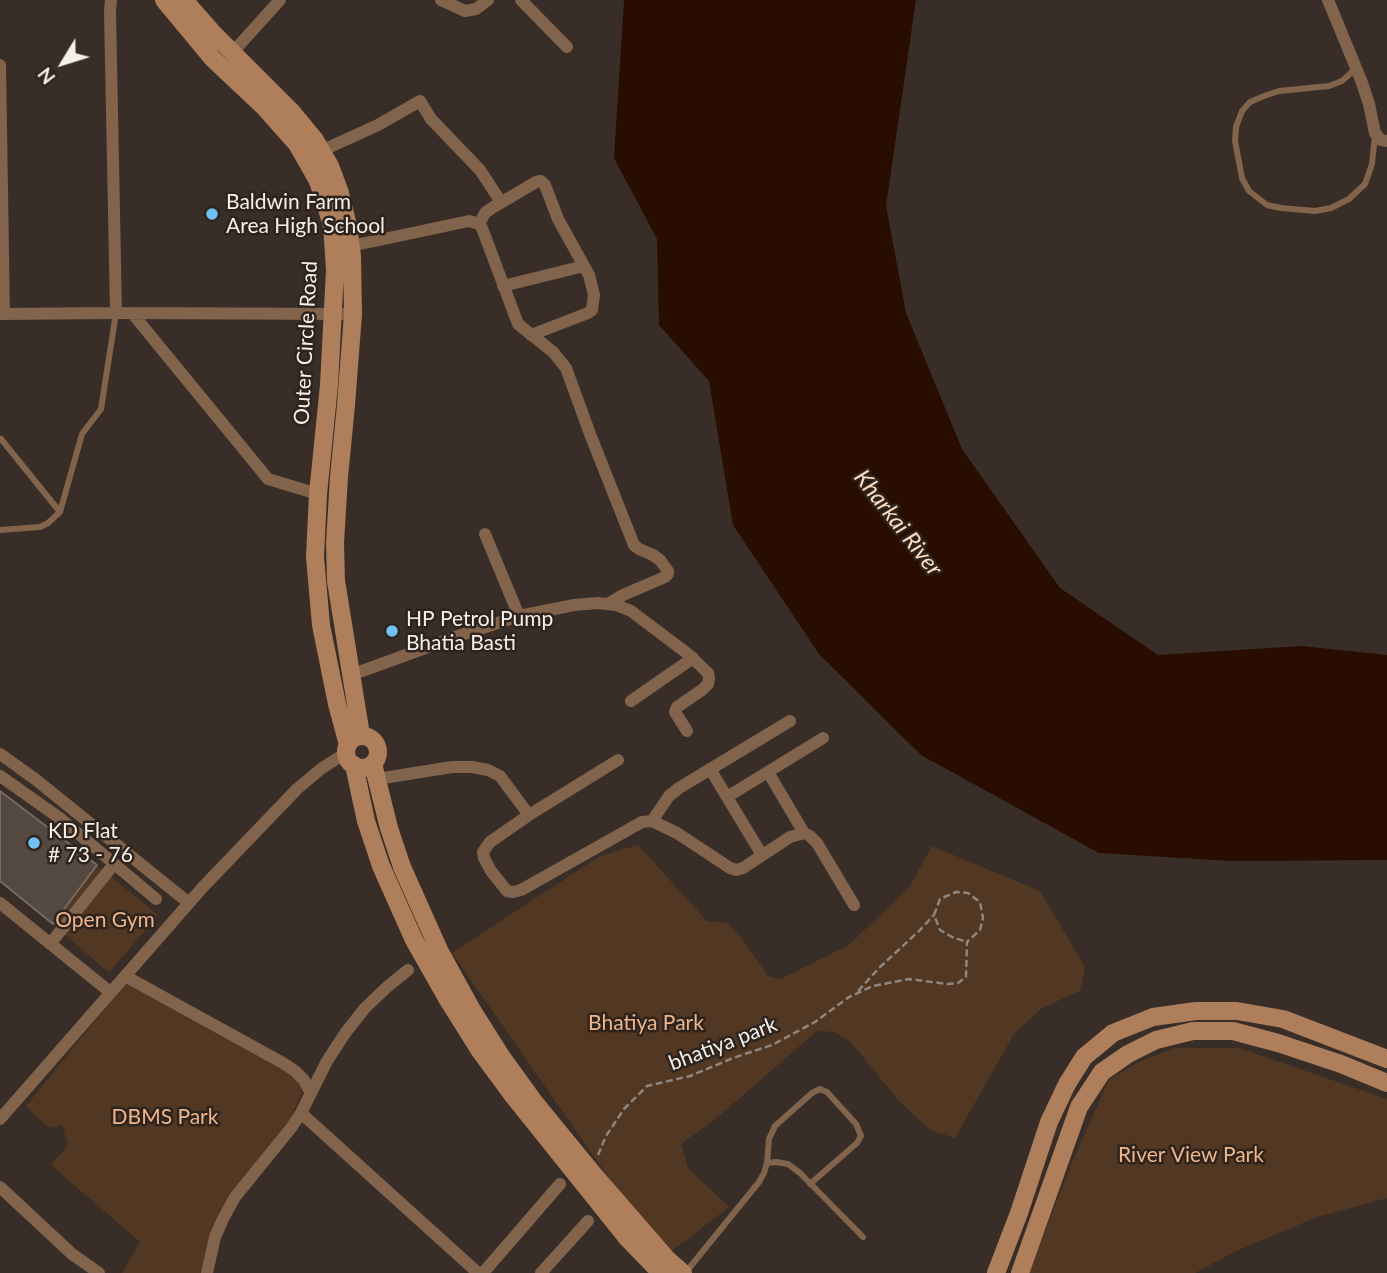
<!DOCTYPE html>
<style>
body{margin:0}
#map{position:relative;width:1387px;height:1273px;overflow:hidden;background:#382e27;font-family:Lato,sans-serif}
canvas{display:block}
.north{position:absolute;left:28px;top:28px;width:70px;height:70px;-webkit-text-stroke:5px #2e241d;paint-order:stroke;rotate:232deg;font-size:19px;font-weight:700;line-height:28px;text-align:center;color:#f6f0eb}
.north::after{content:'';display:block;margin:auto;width:24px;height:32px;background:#f6f0eb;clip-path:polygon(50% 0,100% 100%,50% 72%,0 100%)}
</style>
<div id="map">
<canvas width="1387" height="1273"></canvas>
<div class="north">N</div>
</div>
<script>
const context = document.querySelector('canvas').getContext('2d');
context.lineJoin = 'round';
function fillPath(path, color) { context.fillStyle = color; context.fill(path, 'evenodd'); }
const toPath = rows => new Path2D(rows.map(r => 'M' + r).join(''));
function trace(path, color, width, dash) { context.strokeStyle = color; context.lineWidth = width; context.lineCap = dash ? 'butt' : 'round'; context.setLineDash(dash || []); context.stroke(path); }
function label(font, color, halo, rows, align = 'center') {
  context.font = font + ' Lato,sans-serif'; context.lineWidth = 5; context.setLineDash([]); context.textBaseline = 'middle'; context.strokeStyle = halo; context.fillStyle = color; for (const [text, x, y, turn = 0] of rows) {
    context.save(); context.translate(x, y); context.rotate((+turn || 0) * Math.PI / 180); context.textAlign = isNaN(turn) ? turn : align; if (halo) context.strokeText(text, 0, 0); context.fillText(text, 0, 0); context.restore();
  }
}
fillPath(toPath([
 [638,845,707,921,727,923,744,941,768,976,781,979,849,945,910,886,932,846,1040,891,1085,967,1080,991,1042,1008,1014,1034,955,1138,930,1130,898,1100,850,1041,834,1032,817,1031,712,1122,681,1144,688,1168,729,1207,664,1257,452,953,600,856],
 [97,865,158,915,109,973,53,924],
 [127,981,300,1076,302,1094,290,1119,219,1212,203,1273,122,1273,140,1242,51,1165,68,1145,62,1125,49,1128,26,1106],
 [1175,1048,1239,1048,1387,1099,1387,1198,1317,1217,1234,1252,1195,1273,1028,1273,1074,1158,1109,1080,1141,1061]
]), '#523722');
fillPath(toPath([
 [624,0,916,0,886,206,906,313,962,449,1060,588,1158,655,1302,646,1387,655,1387,860,1232,861,1099,853,921,755,819,654,733,525,709,381,659,325,657,239,614,158]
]), '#280d00');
const building = toPath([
 [0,791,97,865,53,924,0,881,0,791]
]);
fillPath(building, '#544941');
trace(building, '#766a62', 2);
trace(toPath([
 [858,991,879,968,920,930,934,915],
 [598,1155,606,1136,624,1109,647,1086,690,1076,733,1058,772,1045,815,1022,849,997,873,986,909,979,947,984,958,983,966,977,967,942,980,930,983,918,980,902,968,893,956,892,940,899,934,915,940,930,952,937,967,942]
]), '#8f8680', 2.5, [7, 3.5]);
trace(toPath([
 [1354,65,1352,72,1342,81,1329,86,1279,91,1264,96,1250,102,1242,111,1236,127,1235,141,1242,178,1249,191,1267,205,1281,208,1315,211,1331,208,1349,199,1365,184,1372,164,1375,135],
 [1,439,60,512],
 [0,530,40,527,48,523,60,512,82,434,101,409,116,313],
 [767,1163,776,1162,788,1164,800,1173,863,1237],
 [686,1272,759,1182,764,1173,767,1163,769,1139,775,1126,812,1093,820,1089,827,1092,856,1124,861,1136,857,1143,810,1184]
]), '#82634c', 6);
trace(toPath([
 [111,0,110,11,116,313],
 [441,0,465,11,476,9,488,0],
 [521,0,567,47],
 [1328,0,1361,80,1369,104,1375,133,1381,140,1387,141],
 [232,53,280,0],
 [0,65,4,314],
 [321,151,378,125,420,101,431,119,480,170,501,202],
 [479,224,485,213,492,208,536,182,541,181,545,185,558,219,589,275,594,295,592,310,588,313,531,335],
 [351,246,469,221,479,224,482,228,518,324,553,352,566,368,590,434,634,545,639,549,653,555,660,560,668,571,668,574,665,577,623,595,608,604],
 [503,286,584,266],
 [132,313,268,479,318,494],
 [0,314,116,313,353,314],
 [485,534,519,616],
 [351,675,461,635,519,616,574,605,598,603,616,605,631,611,688,654,708,673,709,678,708,684,702,690,677,707,675,712,687,731],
 [631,701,693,658],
 [0,754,35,779,189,903],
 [710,769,762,855],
 [768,772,804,833],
 [0,776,61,819,156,899],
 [377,779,452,767,472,767,488,770,500,776,529,815,490,842,483,852,484,858,491,871,507,891,513,892,521,890,642,822,652,821,677,833,730,868,736,870,743,868,790,837,804,833,810,836,817,843,854,905],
 [727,797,823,738],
 [529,815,618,760],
 [652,821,669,796,679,788,790,721],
 [0,903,110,992],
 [50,944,114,864],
 [125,976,283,1063,295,1071,304,1080,310,1092],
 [301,1113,478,1273],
 [0,1119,203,887,297,789,322,768,346,753],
 [0,1187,72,1254,99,1273],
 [207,1273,215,1237,223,1219,235,1197,291,1128,301,1113,327,1061,346,1032,365,1008,387,987,408,970],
 [483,1273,560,1184],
 [541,1273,588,1221]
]), '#82634c', 12);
trace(toPath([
 [164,0,213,59,264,107,297,144,318,181,332,225,335,270,329,385,318,494,315,557,321,625,337,704,348,745],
 [184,0,212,32,291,111,315,140,330,166,340,193,348,226,352,256,353,314,346,405,339,477,335,543,336,581,361,735],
 '346 752a16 16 0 1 1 32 0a16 16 0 1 1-32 0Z',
 [373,764,389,828,402,867,439,950,472,1010,501,1056,535,1103,594,1175,667,1259,683,1273],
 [354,765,366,821,381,866,414,940,448,1000,480,1051,511,1093,628,1239,661,1273],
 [996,1273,1019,1213,1049,1122,1067,1084,1084,1057,1113,1033,1153,1017,1196,1011,1237,1011,1283,1019,1387,1059],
 [1020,1273,1079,1107,1102,1072,1128,1054,1156,1040,1193,1031,1233,1031,1278,1043,1341,1064,1387,1083]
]), '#af7e5a', 18);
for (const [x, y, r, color] of [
 [212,214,7,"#70c2f4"],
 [392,631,7,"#70c2f4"],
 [34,843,7,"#70c2f4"]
]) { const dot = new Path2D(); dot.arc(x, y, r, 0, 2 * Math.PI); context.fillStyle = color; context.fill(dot); trace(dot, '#2e241d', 2.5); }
label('21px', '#f6f0eb', '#2e241d', [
 ["Baldwin Farm",226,202],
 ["Area High School",226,226],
 ["HP Petrol Pump",406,619],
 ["Bhatia Basti",406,643],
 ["KD Flat",48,831],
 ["# 73 - 76",48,855]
], 'left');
label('21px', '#f6f0eb', '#2e241d', [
 ["Outer Circle Road",306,343,-87],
 ["bhatiya park",723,1044,-21]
]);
label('21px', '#eeb58b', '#2e241d', [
 ["Open Gym",105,920],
 ["Bhatiya Park",646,1023],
 ["DBMS Park",165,1117],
 ["River View Park",1191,1155]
]);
label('italic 23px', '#ffdbc2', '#2e241d', [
 ["Kharkai River",898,523,52]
]);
</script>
